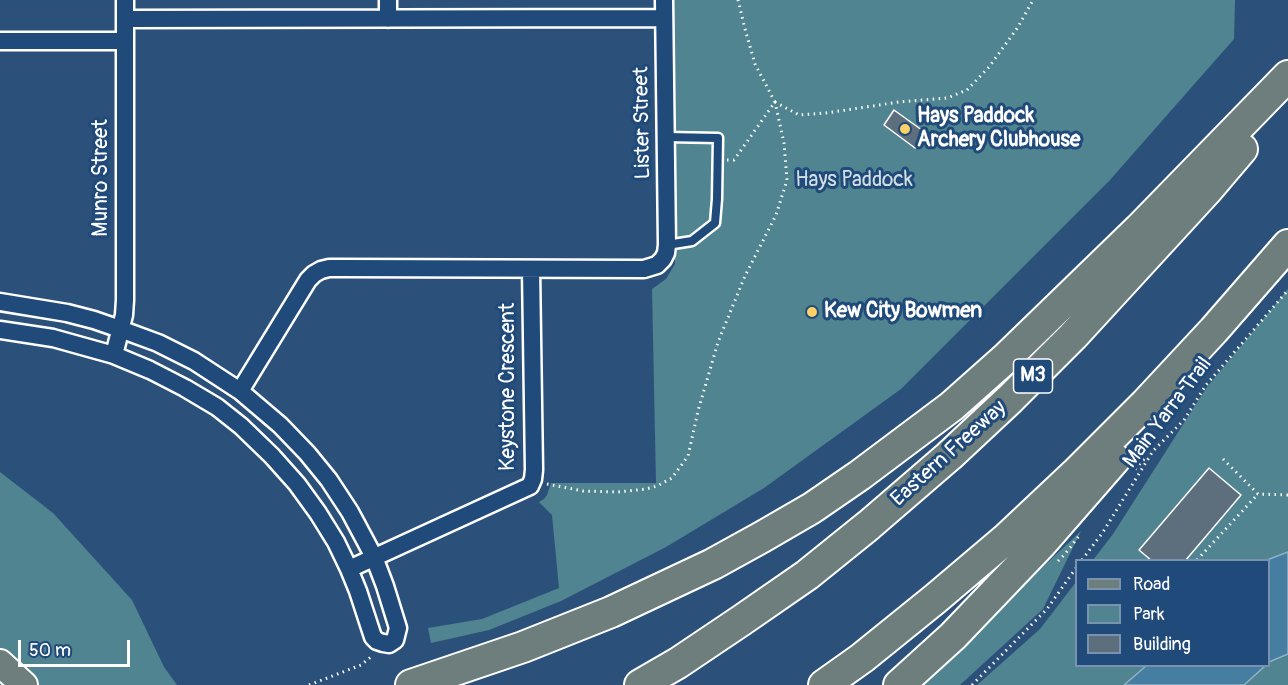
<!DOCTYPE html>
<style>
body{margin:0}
#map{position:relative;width:1288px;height:685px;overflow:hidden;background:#2b517b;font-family:Pangolin,sans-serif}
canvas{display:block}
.legend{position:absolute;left:1075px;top:559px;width:195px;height:108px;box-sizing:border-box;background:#1f4a7a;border:2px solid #7992af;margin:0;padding:8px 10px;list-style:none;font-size:18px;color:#fff}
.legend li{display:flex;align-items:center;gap:12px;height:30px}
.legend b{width:30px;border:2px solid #7992af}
.scale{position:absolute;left:18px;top:640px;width:112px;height:27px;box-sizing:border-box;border:3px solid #fff;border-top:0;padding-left:8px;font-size:18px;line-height:21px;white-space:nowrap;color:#fff;-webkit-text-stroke:4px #1f4a7a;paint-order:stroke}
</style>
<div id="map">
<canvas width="1288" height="685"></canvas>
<ul class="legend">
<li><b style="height:8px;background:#6d7e7c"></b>Road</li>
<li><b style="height:16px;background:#508490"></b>Park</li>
<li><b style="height:16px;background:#5d6e7d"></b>Building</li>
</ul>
<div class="scale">50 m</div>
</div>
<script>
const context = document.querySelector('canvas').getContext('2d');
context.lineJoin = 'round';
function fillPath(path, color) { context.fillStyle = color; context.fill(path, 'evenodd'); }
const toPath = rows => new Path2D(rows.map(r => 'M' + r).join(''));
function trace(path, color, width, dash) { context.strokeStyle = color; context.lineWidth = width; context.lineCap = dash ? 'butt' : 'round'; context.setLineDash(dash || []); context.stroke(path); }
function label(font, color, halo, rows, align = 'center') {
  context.font = font + ' Pangolin,sans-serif'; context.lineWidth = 6; context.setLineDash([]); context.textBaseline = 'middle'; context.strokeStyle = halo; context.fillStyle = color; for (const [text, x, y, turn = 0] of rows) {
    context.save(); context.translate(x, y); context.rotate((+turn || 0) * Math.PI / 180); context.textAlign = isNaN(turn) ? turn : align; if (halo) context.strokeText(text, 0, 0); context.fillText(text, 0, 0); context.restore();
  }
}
fillPath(toPath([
 [671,0,1235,0,1234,39,1110,180,901,389,764,488,666,547,561,601,489,630,431,643,428,628,482,619,559,588,552,515,539,502,544,499,547,495,551,483,656,483,652,289,666,279,675,264],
 [1288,289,1288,685,977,685,1040,629,1076,582,1076,666,1268,666,1268,560,1093,560,1113,534,1207,387],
 [0,472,53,513,132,600,164,667,177,685,0,685],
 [1081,531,1043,609,960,685,917,685]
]), '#508490');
const water = toPath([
 [1288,552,1288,654,1269,662,1268,560,1267,560,1288,552],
 [1146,666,1265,666,1244,685,1124,685,1146,666]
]);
fillPath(water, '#467ea2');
trace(water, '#90b2c7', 1.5);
const building = toPath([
 [894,110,926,133,915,148,884,125,894,110],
 [1209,468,1241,495,1185,561,1152,561,1139,550,1209,468]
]);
fillPath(building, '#5d6e7d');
trace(building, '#fff', 1.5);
const lane = toPath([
 [666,137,718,138,717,199,715,223,692,241,667,245]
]);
const street = toPath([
 [125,19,664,18],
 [388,19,388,0],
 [0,41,125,41],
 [0,302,67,313,94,320,120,329,158,343,194,361,240,391,280,425,307,453,329,480,350,512,374,557,385,586,398,628,395,640,389,644,383,643,377,641,373,637,358,591,349,569,336,542,318,513,297,484,272,456,241,426,217,407,185,388,150,370,114,355,53,338,0,330],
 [114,355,124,315,125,300,125,0],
 [240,391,308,280,314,274,321,270,329,268,341,268,644,269,657,265,663,259,666,253,667,245,664,0],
 [349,569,530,486,533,479,534,470,531,269]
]);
const primary = toPath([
 [0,663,24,685]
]);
const highway = toPath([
 [411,685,523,647,611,612,713,564,762,537,812,508,860,475,952,406,1006,358,1140,228,1288,76],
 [640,685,678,663,742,620,807,575,869,525,949,456,1010,399,1073,336,1208,189,1242,149],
 [824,685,862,658,935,599,1007,538,1075,474,1146,403,1214,330,1288,245],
 [899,685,953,636,1041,544,1115,459]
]);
trace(lane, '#fff', 13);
trace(street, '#fff', 21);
trace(primary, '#fff', 30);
trace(highway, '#fff', 34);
trace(toPath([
 [775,102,799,115,826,113,899,102,947,98,967,90,989,67,1018,27,1033,0],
 [727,160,734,160,775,102,755,64,745,29,738,0],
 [1223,459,1258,494,1288,495],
 [1135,469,1147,456],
 [547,484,583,491,618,492,646,489,657,486,672,478,688,456,698,411,718,342,745,276,776,215,787,180,784,143,775,102],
 [1082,560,1103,532,1153,451,1184,420,1206,385,1288,290],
 [1197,560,1258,494],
 [1058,561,1065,554,1079,536],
 [309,685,361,665,372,656],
 [972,685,1047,609,1076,568]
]), '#fff', 3, [1.5, 4.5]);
trace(lane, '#1f4a7a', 8);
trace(street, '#1f4a7a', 16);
trace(primary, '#6d7e7c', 26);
trace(highway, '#6d7e7c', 30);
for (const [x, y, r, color] of [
 [905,129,6,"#ffd166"],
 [812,312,6,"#ffd166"]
]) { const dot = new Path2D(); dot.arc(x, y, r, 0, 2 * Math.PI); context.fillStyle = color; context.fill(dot); trace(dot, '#1f4a7a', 2); }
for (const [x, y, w] of [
 [1033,376,39]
]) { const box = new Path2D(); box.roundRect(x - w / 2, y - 17, w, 34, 4.5); context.fillStyle = '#1f4a7a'; context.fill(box); trace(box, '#fff', 1.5); }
label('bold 20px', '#fff', null, [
 ["M3",1033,376]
]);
label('bold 21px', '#fff', '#1f4a7a', [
 ["Hays Paddock",917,117],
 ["Archery Clubhouse",917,141],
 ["Kew City Bowmen",824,312]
], 'left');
label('21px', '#fff', '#1f4a7a', [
 ["Lister Street",643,123,-91],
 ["Munro Street",102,178,-90],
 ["Keystone Crescent",509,387,-90],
 ["Main Yarra Trail",1168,413,-53],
 ["Eastern Freeway",949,454,-42]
]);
label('21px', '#d3e0e3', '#1f4a7a', [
 ["Hays Paddock",854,181]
]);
</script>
